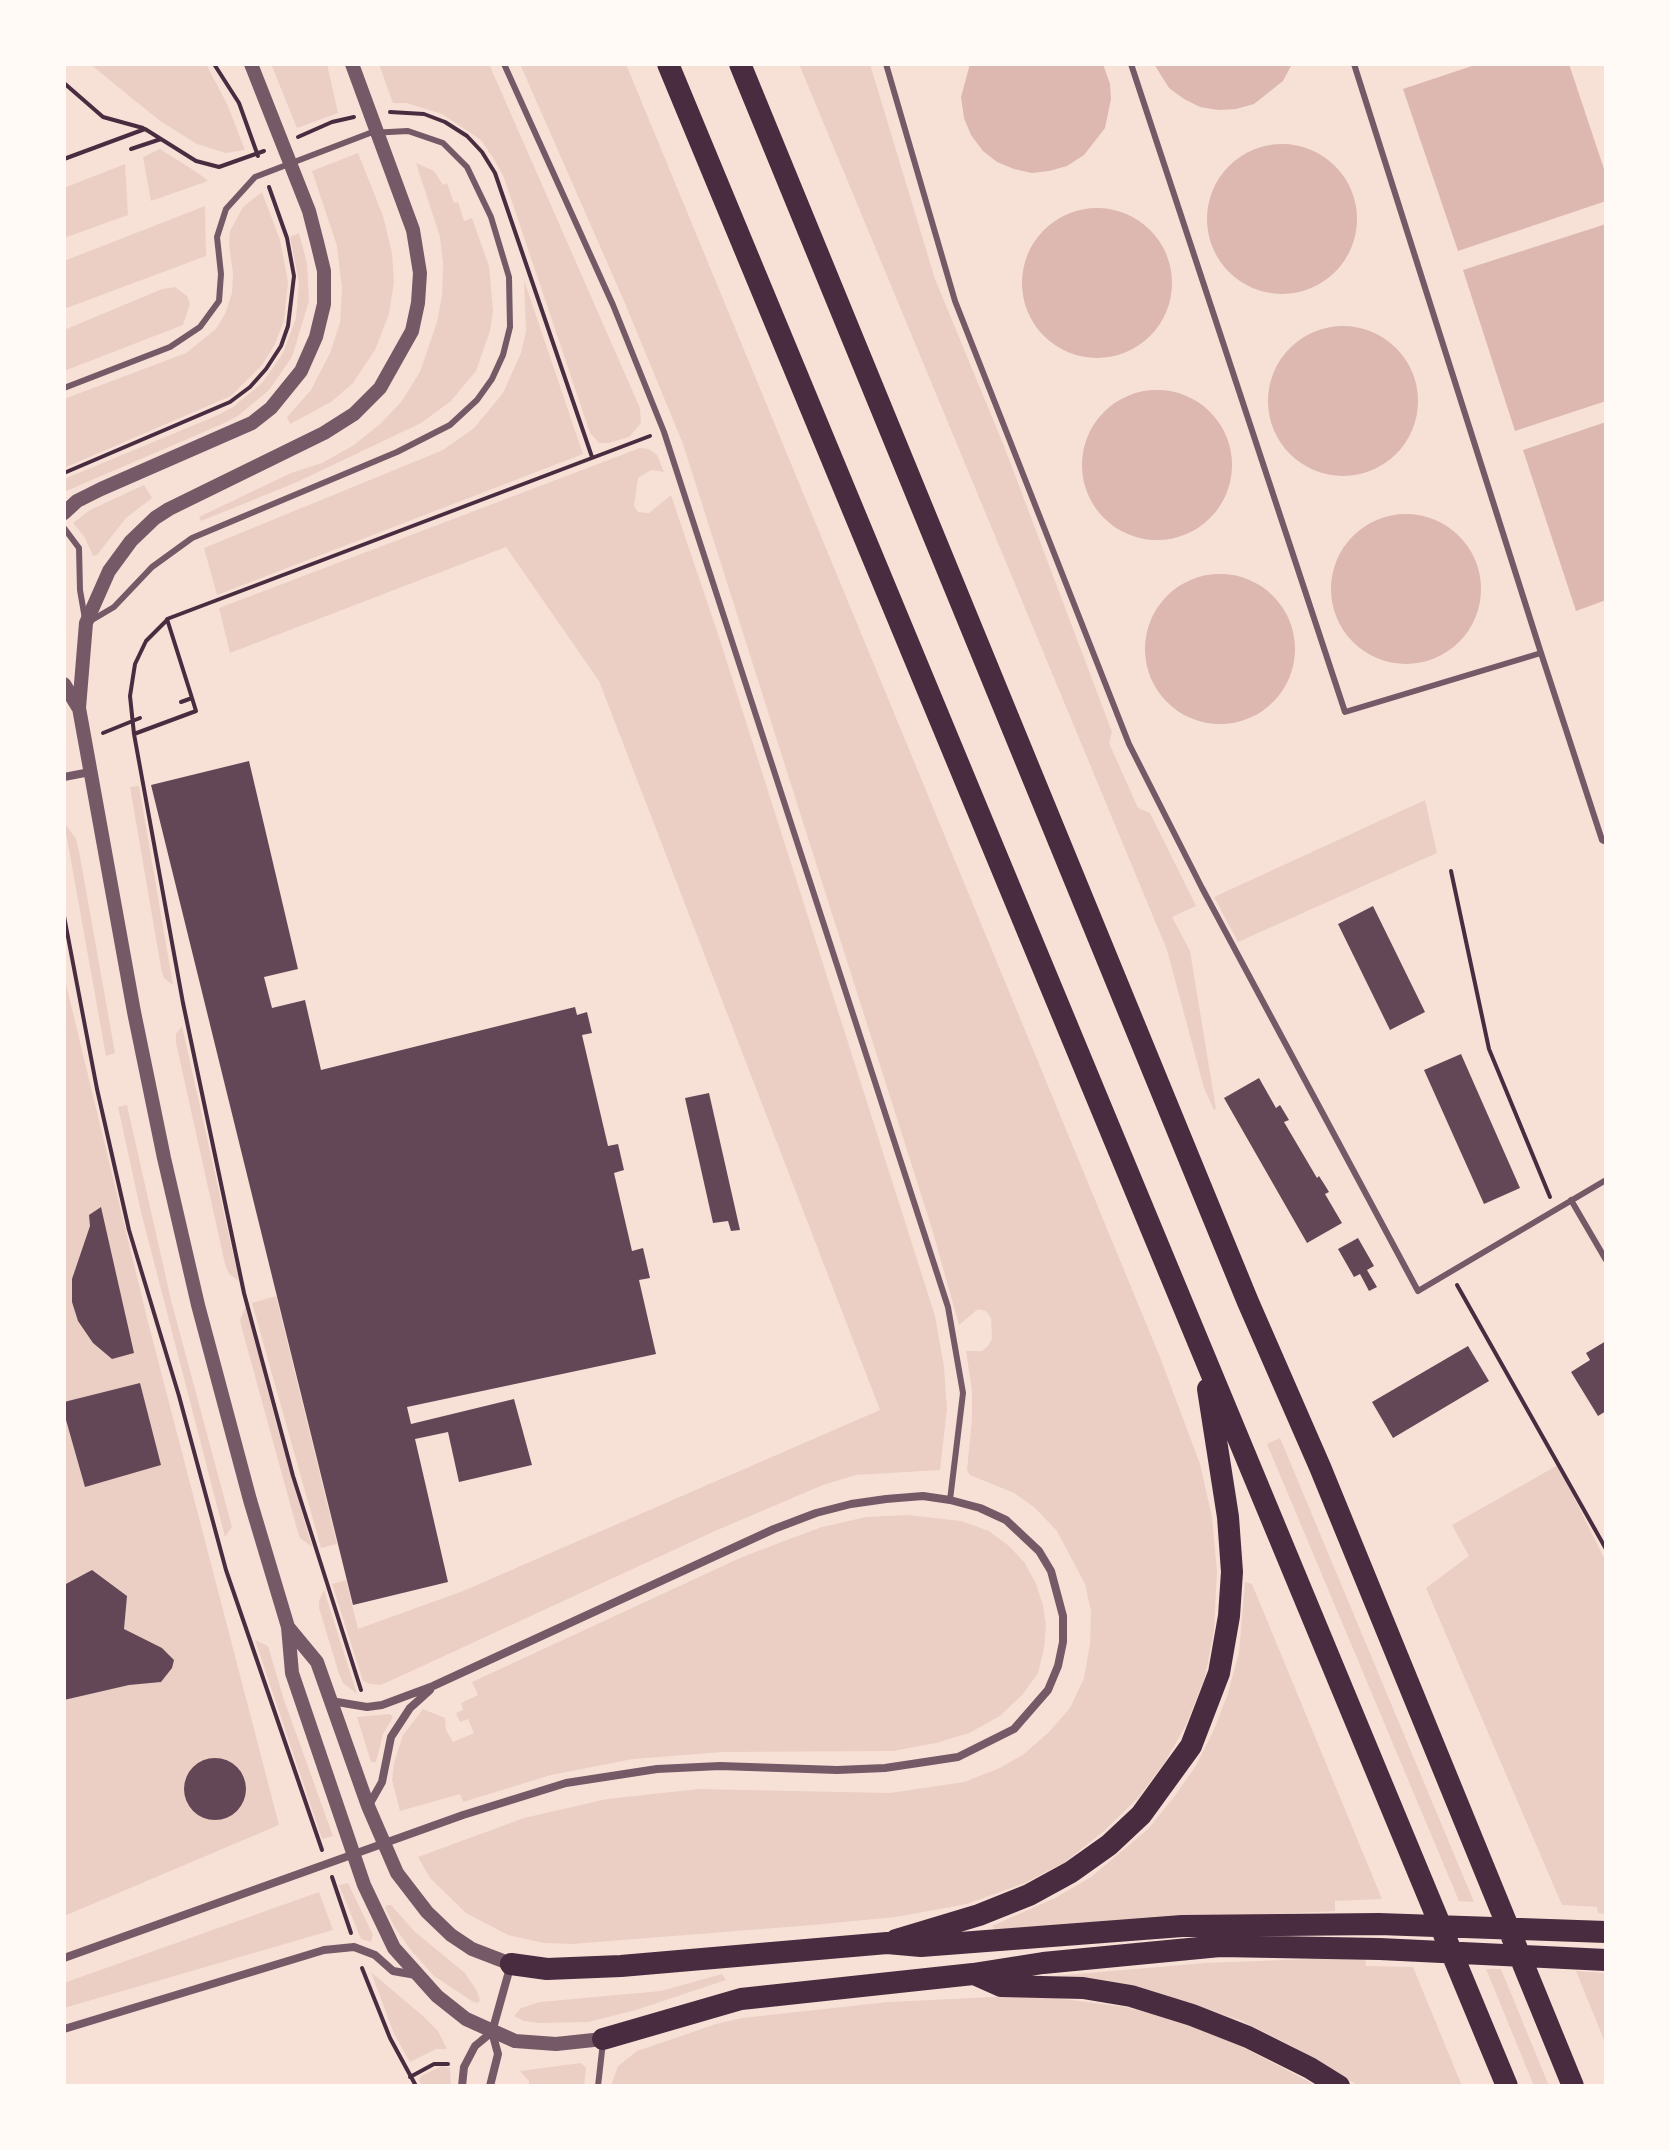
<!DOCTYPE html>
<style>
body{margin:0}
#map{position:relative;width:1670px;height:2150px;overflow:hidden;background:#f7e1d7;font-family:"Space Grotesk",sans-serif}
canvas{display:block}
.frame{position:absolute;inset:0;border:66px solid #fffaf5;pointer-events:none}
</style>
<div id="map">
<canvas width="1670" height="2150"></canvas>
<div class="frame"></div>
</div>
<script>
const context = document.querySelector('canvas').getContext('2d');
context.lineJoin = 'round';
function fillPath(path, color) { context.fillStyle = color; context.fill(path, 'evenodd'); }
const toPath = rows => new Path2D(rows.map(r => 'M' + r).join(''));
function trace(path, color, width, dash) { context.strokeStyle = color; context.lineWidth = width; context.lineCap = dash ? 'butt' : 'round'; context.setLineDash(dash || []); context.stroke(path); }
fillPath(toPath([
 [90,64,206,64,228,106,245,150,226,153,197,144,160,121],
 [271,64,327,64,338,113,297,128],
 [379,64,489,64,640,408,641,423,629,437,609,443,599,443,590,433,503,175,495,161,481,140,442,114,406,103,393,103],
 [520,64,626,64,1160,1357,1200,1464,1212,1517,1217,1571,1214,1631,1205,1677,1186,1725,1165,1762,1138,1798,1104,1831,1065,1862,1025,1883,967,1904,896,1917,813,1925,572,1944,544,1943,508,1935,466,1913,430,1878,418,1857,524,1818,607,1799,699,1789,890,1793,964,1782,1000,1768,1024,1754,1049,1732,1070,1708,1084,1678,1090,1644,1091,1611,1085,1584,1057,1531,1035,1508,1014,1493,970,1475,967,1470,972,1419,972,1391,966,1351,982,1351,988,1346,992,1339,991,1318,986,1311,978,1309,959,1325,932,1229,683,444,624,301],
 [799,64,870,64,935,279,1004,446,1112,732,1109,743,1138,808,1150,813,1196,906,1172,917,1190,951,1216,1109,1214,1110,1204,1088,1167,950],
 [160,149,198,173,208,181,151,201,143,157],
 [358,153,383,216,392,253,394,282,389,314,375,350,353,383,331,402,290,424,287,417,311,390,330,353,340,323,342,288,337,246,312,171],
 [416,163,434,171,443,185,447,183,454,203,458,202,464,221,472,218,489,266,493,311,490,331,476,371,451,401,421,423,295,483,201,521,199,517,291,473,322,463,354,445,380,424,401,402,420,372,437,322,442,296,443,264,440,237],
 [125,164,128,215,64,238,64,188],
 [262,192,280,240,288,282,284,321,274,346,262,365,231,396,64,468,64,399,186,353,216,329,225,314,232,293,233,274,229,243,230,231,243,207],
 [205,206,206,256,64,309,64,261],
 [299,233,307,263,309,301,292,357,269,390,238,416,220,425,64,492,64,479,216,416,233,407,262,383,283,353,296,318,299,283,290,237],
 [524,280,583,454,217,595,204,548,443,450,474,428,503,393,521,353,526,331],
 [175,287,187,296,190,304,183,325,64,371,64,330,162,289],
 [640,448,649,449,657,455,664,472,651,470,638,478,634,506,638,512,649,513,671,495,720,640,935,1316,944,1367,947,1409,940,1470,856,1475,823,1485,715,1531,390,1681,380,1685,370,1684,363,1681,332,1584,346,1580,358,1629,463,1591,880,1410,599,681,506,547,230,653,219,608],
 [144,485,152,498,126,518,97,555,93,556,85,538,73,523,90,510],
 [139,786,173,985,164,978,161,968,130,787],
 [1425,800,1437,853,1238,942,1214,897],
 [64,822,76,839,79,851,115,1053,106,1056],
 [64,976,147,1318,279,1825,64,1916],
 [182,1026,239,1281,229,1274,225,1264,176,1043,176,1034],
 [127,1105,171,1300,232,1527,225,1537,141,1212,118,1107],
 [276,1296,337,1544,321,1548,252,1303],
 [246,1306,276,1423,312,1547,300,1538,297,1529,242,1329,240,1320],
 [1280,1438,1474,1902,1459,1901,1267,1444],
 [1558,1465,1606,1562,1606,1914,1598,1913,1597,1907,1562,1905,1426,1588,1469,1556,1452,1525],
 [908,1515,961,1521,989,1531,1009,1546,1025,1563,1036,1584,1043,1605,1046,1625,1044,1649,1038,1673,1023,1694,1000,1716,969,1733,936,1743,893,1751,723,1752,633,1759,551,1775,463,1802,460,1794,400,1811,392,1780,394,1763,403,1735,423,1709,445,1718,446,1730,453,1742,474,1733,468,1719,460,1722,456,1713,463,1710,461,1703,478,1695,472,1682,740,1558,779,1543,822,1527,866,1517],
 [1245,1582,1252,1584,1382,1899,1335,1901,1335,1911,1237,1916,1000,1935,992,1926,1055,1898,1091,1877,1148,1829,1174,1797,1195,1767,1213,1732,1227,1696,1239,1653],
 [324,1590,357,1694,343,1683,339,1674,319,1608,319,1601],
 [255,1640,268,1646,284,1700,333,1836,322,1839],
 [390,1714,393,1717,383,1734,376,1762,371,1762,357,1717],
 [348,1883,373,1935,371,1942,361,1939,339,1885],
 [319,1892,333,1930,64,2008,64,1983],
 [387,1905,391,1905,414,1931,465,1973,477,1991,480,2000,478,2003,473,2002,434,1976,410,1949,394,1926,385,1908],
 [1365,1957,1366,1966,1413,1967,1462,2086,1359,2086,1292,2046,1242,2021,1137,1986,1100,1980,1053,1976,1205,1963],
 [1486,1969,1501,1969,1549,2086,1534,2086],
 [1576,1971,1606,1973,1606,2045],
 [371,1972,423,2016,438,2031,447,2049,436,2049,410,2062,394,2034],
 [722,1974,726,1980,636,2010,588,2022,539,2023,524,2021,514,2016,521,2008,540,2002,661,1991],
 [1034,1995,1125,2007,1176,2020,1241,2046,1317,2086,611,2086,618,2066,637,2051,716,2024,742,2018,888,2002],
 [581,2063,586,2068,584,2086,529,2086,529,2081,520,2071],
 [442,2066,450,2068,451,2086,422,2086,419,2081,421,2076]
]), '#ebcfc5');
fillPath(toPath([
 [970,64,1103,64,1110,84,1111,99,1105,128,1084,155,1067,166,1049,171,1032,173,1014,169,997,162,983,151,971,135,964,118,961,97],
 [1154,64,1292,64,1283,81,1254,104,1236,109,1218,110,1200,107,1184,99,1169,88],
 [1478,64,1569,64,1606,175,1606,201,1458,251,1403,89],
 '1207 219a75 75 0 1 1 150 0a75 75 0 1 1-150 0Z',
 '1022 283a75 75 0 1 1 150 0a75 75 0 1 1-150 0Z',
 [1606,224,1606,401,1515,431,1463,270],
 '1268 401a75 75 0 1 1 150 0a75 75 0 1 1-150 0Z',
 '1082 465a75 75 0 1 1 150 0a75 75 0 1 1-150 0Z',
 [1606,422,1606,600,1576,611,1523,450],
 '1331 589a75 75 0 1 1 150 0a75 75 0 1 1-150 0Z',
 '1145 649a75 75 0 1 1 150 0a75 75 0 1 1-150 0Z'
]), '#dcb8b0');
fillPath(toPath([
 [249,761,298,969,264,977,272,1008,305,1000,321,1070,575,1007,577,1015,587,1012,592,1033,582,1035,608,1146,618,1144,624,1170,614,1173,632,1251,643,1248,650,1278,639,1280,656,1354,407,1407,411,1424,514,1399,532,1465,459,1482,448,1432,415,1439,448,1582,353,1605,151,785],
 [1373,906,1425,1012,1390,1030,1338,924],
 [1461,1054,1520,1188,1484,1204,1424,1070],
 [1259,1078,1276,1108,1280,1105,1289,1120,1284,1122,1317,1178,1319,1176,1326,1187,1329,1192,1325,1194,1342,1223,1307,1243,1224,1098],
 [709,1093,740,1230,731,1231,728,1221,713,1223,685,1098],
 [101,1207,134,1353,112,1359,93,1343,78,1321,72,1302,72,1279,90,1226,89,1215],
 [1358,1238,1374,1266,1367,1270,1377,1287,1369,1291,1360,1274,1354,1277,1338,1249],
 [1606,1341,1606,1411,1598,1416,1571,1372,1590,1360,1586,1353],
 [1468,1346,1489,1381,1393,1438,1372,1402],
 [140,1383,161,1465,85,1487,64,1413,64,1402],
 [92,1570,127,1596,124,1629,162,1648,174,1660,172,1668,161,1682,129,1685,64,1700,64,1585],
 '184 1789a31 31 0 1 1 62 0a31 31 0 1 1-62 0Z'
]), '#644757');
trace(toPath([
 [214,64,239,103,258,156],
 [64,83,103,117,143,128],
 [390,112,424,114,445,122,467,136,482,152,495,173,592,457],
 [298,137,332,122,354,117],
 [131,149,161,139],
 [64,159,145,129,196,161,219,167,264,151],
 [64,473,230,402,250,387,266,369,281,346,288,326,294,276,287,238,269,187],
 [192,698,196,711,134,734,183,1003,244,1293,293,1476,361,1690],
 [181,702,192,698,167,619,650,436],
 [103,733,140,718],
 [134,734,130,696,135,664,146,641,167,620],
 [1451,871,1489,1049,1550,1197],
 [64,916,97,1089,129,1230,179,1396,226,1570,322,1850],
 [1457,1285,1606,1549],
 [332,1877,351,1933],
 [362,1968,390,2038,416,2086],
 [410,2077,434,2064,448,2064]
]), '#4a2c40', 4);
trace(toPath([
 [504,64,613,305,664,432,948,1307,963,1393,950,1500],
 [886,64,955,301,1129,744,1202,888,1418,1291,1606,1180],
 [1131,64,1345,712,1541,653,1354,64],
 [64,388,170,347,200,327,219,301,221,274,217,237,226,209,255,177,370,133,408,131,443,143,467,167,491,217,509,277,510,327,503,355,492,379,477,400,450,425,397,452,192,538,152,567,114,607,92,620],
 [64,528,79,548,80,590,85,619],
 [1541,653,1602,840,1606,842],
 [1571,1200,1606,1260],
 [598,2086,603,2042]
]), '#755966', 6);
trace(toPath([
 [64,777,90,772],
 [369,1805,382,1782,391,1737,410,1708,430,1690],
 [64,1958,463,1815,566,1783,657,1769,720,1766,837,1770,885,1768,958,1757,1014,1729,1048,1690,1058,1666,1063,1642,1063,1616,1051,1571,1039,1551,1006,1520,980,1508,950,1500,923,1496,886,1499,851,1504,816,1513,774,1529,433,1686,382,1705,367,1707,331,1701],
 [64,2029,324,1950,354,1947,375,1955,393,1971,416,1975],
 [462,2086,464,2067,475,2046,492,2032],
 [490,2086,498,2054,492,2032,511,1964]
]), '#755966', 8);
trace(toPath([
 [352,64,413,230,420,273,418,303,412,331,380,388,354,414,324,433,169,509,155,518,131,541,109,571,86,623,79,708,134,1012,164,1158,198,1305,250,1500,288,1627,292,1673,364,1885,394,1948,437,1996,466,2019,515,2041,556,2044,603,2039],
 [64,513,77,501,101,489,252,423,271,408,301,371,316,337,324,304,324,271,317,242,309,211,251,64],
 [64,684,78,707],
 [288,1627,317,1662,368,1806,397,1873,427,1912,451,1935,472,1949,511,1964]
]), '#755966', 14);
trace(toPath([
 [668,64,1507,2086],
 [740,64,1248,1302,1320,1467,1573,2086],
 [896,1940,979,1915,1029,1895,1071,1872,1109,1845,1141,1815,1191,1746,1219,1673,1229,1616,1232,1572,1228,1517,1208,1389],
 [511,1964,547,1969,621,1966,887,1943,921,1946,1182,1926,1379,1924,1606,1932],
 [974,1974,1001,1986,1083,1988,1131,1996,1192,2015,1248,2037,1310,2068,1339,2086],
 [603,2039,741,1999,973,1974,1043,1963,1220,1946,1380,1949,1606,1960]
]), '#4a2c40', 22);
</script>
